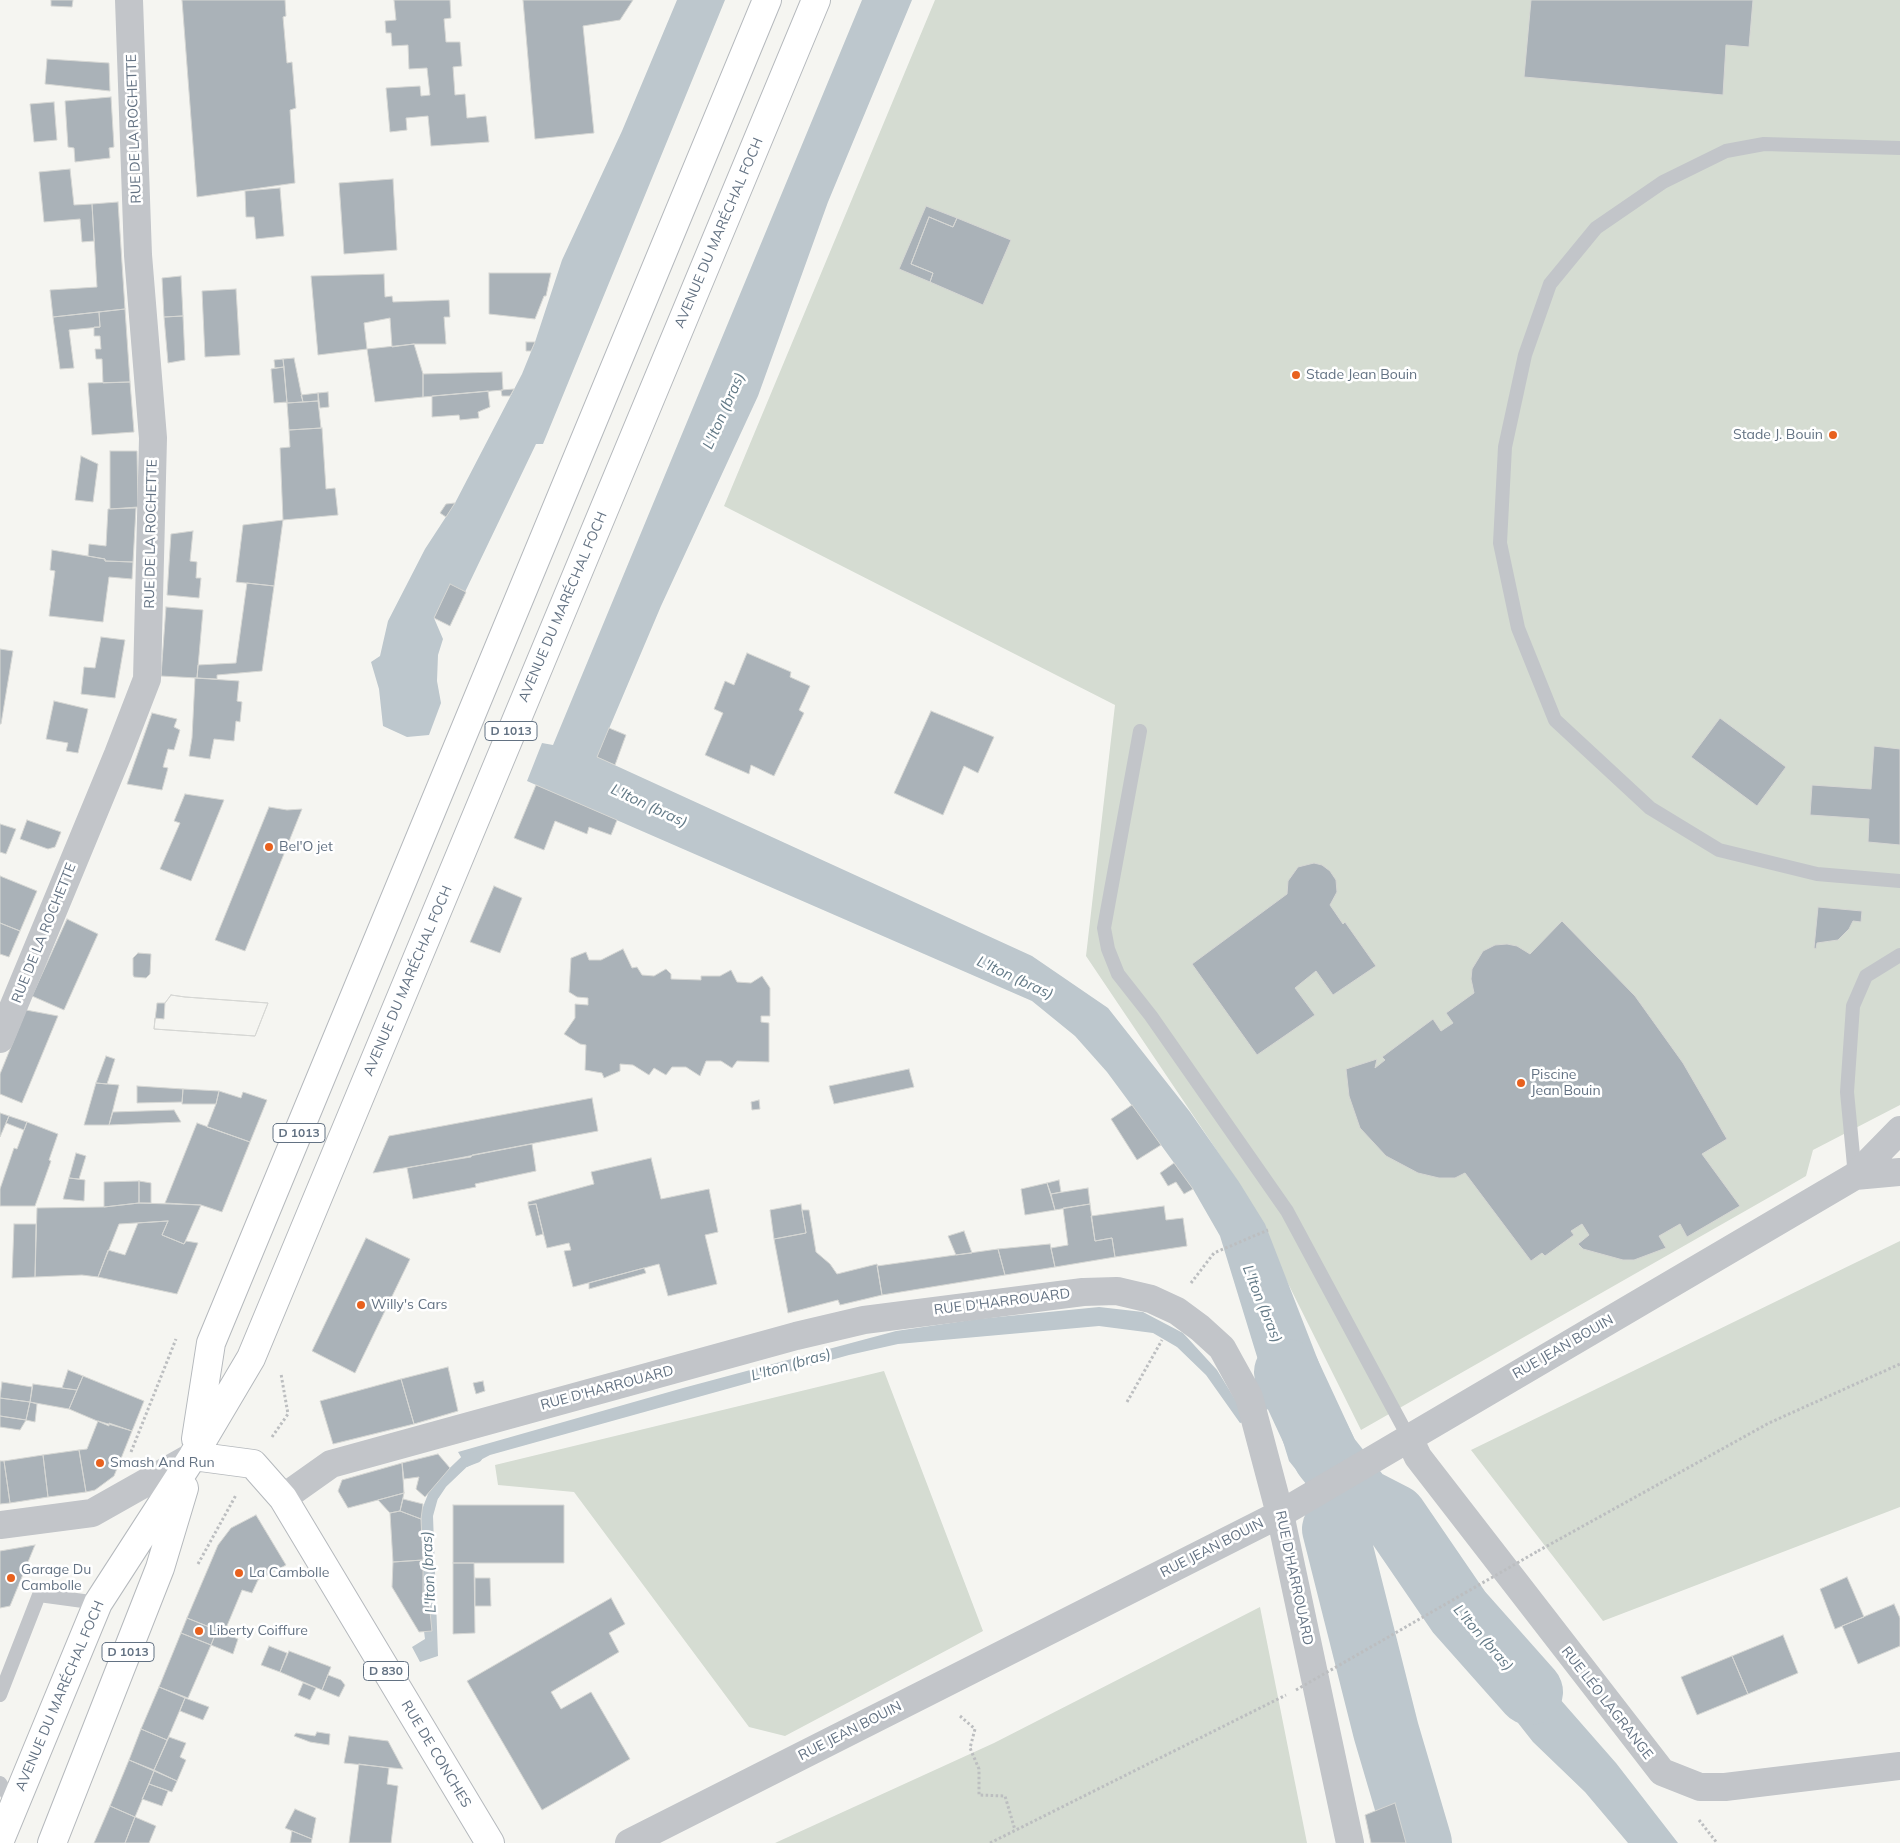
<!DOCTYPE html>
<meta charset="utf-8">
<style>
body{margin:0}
canvas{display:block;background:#f5f5f1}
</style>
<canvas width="1900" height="1843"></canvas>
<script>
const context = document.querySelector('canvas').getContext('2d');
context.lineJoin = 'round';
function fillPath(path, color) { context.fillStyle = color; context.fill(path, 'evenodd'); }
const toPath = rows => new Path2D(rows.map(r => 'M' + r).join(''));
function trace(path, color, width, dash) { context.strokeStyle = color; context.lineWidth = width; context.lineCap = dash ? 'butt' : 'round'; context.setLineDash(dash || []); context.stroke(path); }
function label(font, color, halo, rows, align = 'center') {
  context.font = font + ' Mulish,sans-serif'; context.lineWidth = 5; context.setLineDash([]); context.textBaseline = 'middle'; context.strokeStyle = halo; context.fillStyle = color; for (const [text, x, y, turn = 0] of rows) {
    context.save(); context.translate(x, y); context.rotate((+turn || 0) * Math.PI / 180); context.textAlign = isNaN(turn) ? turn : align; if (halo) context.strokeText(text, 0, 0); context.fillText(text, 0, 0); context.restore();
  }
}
fillPath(toPath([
 [935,0,1900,0,1900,1105,1813,1150,1806,1176,1782,1190,1361,1430,1236,1179,1086,956,1115,705,724,506],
 [1900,1241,1900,1507,1603,1621,1471,1450],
 [884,1371,983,1631,785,1736,749,1727,574,1492,498,1485,495,1465],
 [1260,1607,1307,1843,775,1843,994,1743]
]), '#d5dcd2');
fillPath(toPath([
 [677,0,725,0,543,444,536,444,465,592,450,585,434,618,443,639,438,655,437,681,441,703,429,735,407,737,383,726,379,689,371,662,380,656,388,621,425,549,455,503,522,374,535,342,562,260,622,131],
 [862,0,912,0,828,202,758,396,661,606,597,757,1032,956,1108,1008,1190,1112,1239,1182,1265,1224,1328,1386,1355,1440,1297,1471,1289,1461,1220,1236,1193,1189,1161,1145,1107,1072,1075,1036,1032,1001,527,781,542,743,553,745],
 [1099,1307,1143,1312,1183,1333,1217,1370,1241,1409,1244,1422,1240,1423,1206,1375,1177,1347,1153,1333,1099,1326,898,1344,849,1355,490,1455,467,1467,458,1452,683,1388,896,1331,978,1319],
 [439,1480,445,1485,438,1498,433,1516,438,1656,420,1662,412,1647,425,1639,424,1631,432,1631,423,1601,421,1512,430,1489],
 [1387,1485,1409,1513,1428,1524,1454,1568,1412,1588,1360,1524,1350,1528,1374,1608,1341,1626,1321,1556,1324,1540,1319,1525],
 [1483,1615,1489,1627,1495,1625,1616,1763,1678,1843,1628,1843,1585,1792,1533,1742,1448,1634],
 [1384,1653,1413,1760,1435,1843,1406,1843,1356,1669]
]), '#bdc7cd');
trace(toPath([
 [1252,1410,1285,1396],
 [434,1495,442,1483,464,1462,477,1457]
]), '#bdc7cd', 11);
trace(toPath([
 [1287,1372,1326,1456,1361,1500,1394,1517,1459,1612,1530,1692],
 [1335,1529,1386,1731,1419,1843]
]), '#bdc7cd', 66);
const building = toPath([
 [51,0,73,0,72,7,51,6,51,0],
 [182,0,285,0,286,16,283,17,287,63,292,62,296,108,290,110,295,183,197,197,182,0],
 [394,0,450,0,451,18,444,19,446,42,460,42,462,66,453,67,455,95,465,94,467,118,486,116,489,142,431,146,428,116,406,118,407,130,390,132,386,88,420,86,421,96,430,95,427,68,409,69,408,45,392,46,391,33,386,33,385,21,396,20,394,0],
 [523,0,633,0,620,20,583,26,594,133,535,139,523,0],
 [1531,0,1753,0,1749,47,1726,45,1723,95,1524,77,1531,0],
 [47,59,109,63,110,91,45,84,47,59],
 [111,97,114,147,109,148,110,158,75,162,74,148,68,147,65,101,111,97],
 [54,102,57,140,34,142,30,104,54,102],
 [70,169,74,205,92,204,94,241,82,242,80,219,44,222,39,172,70,169],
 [393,179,397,250,344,254,339,183,393,179],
 [280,188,284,236,256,239,254,217,246,217,245,191,280,188],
 [118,202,125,309,53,317,50,290,97,287,92,204,118,202],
 [926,206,957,218,953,227,929,217,911,264,933,273,930,282,899,269,926,206],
 [929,217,953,227,957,218,1011,240,983,305,930,282,933,273,911,264,929,217],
 [489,273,551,273,546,296,544,296,535,319,489,314,489,273],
 [384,274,385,297,392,296,393,302,449,300,450,317,444,317,446,344,414,344,392,347,390,318,364,323,367,349,318,355,311,276,384,274],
 [181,276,183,316,164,317,162,278,181,276],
 [236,289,240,355,205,357,202,291,236,289],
 [125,309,130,382,103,383,102,359,96,359,95,349,101,349,100,336,94,336,94,327,100,327,99,312,125,309],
 [99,312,100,327,69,330,74,368,60,369,53,317,99,312],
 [183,316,185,360,168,363,164,317,183,316],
 [526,342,535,342,531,351,526,351,526,342],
 [414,344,423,374,423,397,375,402,367,349,414,344],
 [294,358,303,402,287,403,283,359,294,358],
 [283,359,284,367,275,368,274,360,283,359],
 [284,367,287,402,274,403,271,369,284,367],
 [502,372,503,390,423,397,423,374,502,372],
 [130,382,134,432,92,435,88,383,130,382],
 [514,389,510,396,502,396,501,390,514,389],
 [488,391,490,407,478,412,479,418,460,420,459,415,432,417,432,396,488,391],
 [328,392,329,407,320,408,318,393,328,392],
 [318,393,318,401,303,402,301,395,318,393],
 [318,401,321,428,289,430,287,403,318,401],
 [322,428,326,489,335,488,338,515,283,520,280,448,290,447,289,430,322,428],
 [110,451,137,451,138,507,110,509,110,451],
 [81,456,98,464,93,502,75,500,81,456],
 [455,503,446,517,440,513,446,504,455,503],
 [136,508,133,562,105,561,105,559,88,556,89,544,106,546,108,509,136,508],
 [283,520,274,586,236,582,243,525,283,520],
 [193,531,190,561,197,562,196,578,201,578,199,598,167,595,171,534,193,531],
 [52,550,105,559,105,561,133,562,132,579,109,577,103,622,49,616,55,571,50,570,52,550],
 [247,583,274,586,262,671,217,675,217,679,197,678,198,665,236,663,247,583],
 [450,584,466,592,450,626,434,618,450,584],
 [166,607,203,610,197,678,161,676,166,607],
 [101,637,125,640,115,698,81,694,84,667,95,668,101,637],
 [0,649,13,651,1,724,0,724,0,649],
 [747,653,791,672,790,677,810,686,799,710,804,713,774,776,751,765,749,774,705,755,723,713,714,709,725,681,734,685,747,653],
 [195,678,239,681,237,701,242,702,240,722,236,721,234,741,214,739,210,759,189,756,192,738,195,678],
 [54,701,88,709,78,753,66,751,68,743,46,739,54,701],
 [931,711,994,737,978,773,964,766,943,815,894,793,931,711],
 [152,713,177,719,174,727,180,730,174,750,168,749,163,767,168,768,162,790,127,784,152,713],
 [1720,718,1786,767,1757,806,1691,757,1720,718],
 [609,728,626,735,615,765,597,757,609,728],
 [1874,746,1900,749,1900,845,1868,842,1869,819,1810,815,1812,785,1871,789,1874,746],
 [536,785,617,820,611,835,589,827,587,834,555,821,544,850,514,838,536,785],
 [185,794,224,800,191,881,160,869,180,823,174,821,185,794],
 [269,807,287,810,302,809,245,951,215,940,269,807],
 [27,820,61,832,55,847,48,849,20,839,27,820],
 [0,824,16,829,6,854,0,852,0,824],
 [1314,863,1322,865,1330,871,1336,880,1337,892,1330,905,1343,924,1345,922,1376,966,1333,995,1316,971,1295,988,1315,1015,1257,1055,1192,964,1287,894,1288,881,1298,867,1314,863],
 [0,876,37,891,20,931,0,923,0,876],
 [494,886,522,898,500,953,470,942,494,886],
 [1818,907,1862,911,1861,922,1853,921,1849,929,1838,940,1817,943,1816,949,1814,948,1818,907],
 [67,919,98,934,64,1010,32,996,67,919],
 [1562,921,1635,996,1683,1063,1727,1139,1702,1154,1740,1206,1687,1237,1680,1224,1659,1236,1666,1248,1634,1260,1623,1260,1583,1249,1578,1244,1589,1235,1582,1224,1571,1231,1574,1235,1545,1256,1542,1253,1531,1261,1465,1173,1455,1178,1439,1178,1418,1173,1386,1156,1360,1128,1349,1096,1346,1069,1377,1059,1375,1068,1385,1060,1382,1057,1433,1019,1441,1031,1453,1023,1446,1013,1474,993,1471,979,1472,969,1483,951,1495,945,1507,944,1517,946,1530,954,1562,921],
 [0,923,20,931,9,957,0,954,0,923],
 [623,949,632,968,637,967,642,975,654,976,666,969,671,974,671,979,701,980,701,976,720,976,731,970,737,982,751,983,762,976,770,988,770,1016,761,1016,761,1022,769,1023,769,1062,737,1061,732,1068,721,1061,706,1061,700,1076,686,1067,672,1067,666,1075,654,1068,649,1075,633,1065,620,1064,620,1071,604,1078,602,1073,585,1070,586,1045,580,1044,564,1034,575,1018,575,1004,588,1005,588,998,577,997,569,992,571,958,586,952,589,960,601,960,623,949],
 [138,953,151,954,150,974,146,978,134,977,133,975,133,958,138,953],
 [171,995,185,997,268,1003,255,1036,154,1029,157,1003,165,1003,171,995],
 [171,995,185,997,268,1003,255,1036,154,1029,155,1018,164,1019,165,1003,171,995],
 [26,1010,58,1016,22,1103,0,1094,0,1074,26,1010],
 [106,1056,115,1059,107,1084,96,1083,106,1056],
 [909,1069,914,1087,834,1104,829,1086,909,1069],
 [96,1083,119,1085,109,1125,84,1125,96,1083],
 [137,1086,183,1089,182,1102,137,1103,137,1086],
 [183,1089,219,1091,216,1104,182,1104,183,1089],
 [219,1091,241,1098,243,1092,267,1100,250,1142,207,1127,216,1104,219,1091],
 [592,1098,598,1131,472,1155,471,1157,373,1173,389,1136,592,1098],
 [759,1100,760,1109,752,1110,751,1102,759,1100],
 [1132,1105,1161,1145,1137,1160,1111,1119,1132,1105],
 [174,1110,181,1122,109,1125,113,1112,174,1110],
 [0,1113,9,1116,0,1137,0,1113],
 [9,1116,27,1122,24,1130,6,1123,9,1116],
 [27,1122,58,1134,49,1160,51,1161,35,1206,0,1206,0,1189,14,1148,17,1149,27,1122],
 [197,1123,250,1142,222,1212,201,1205,165,1203,197,1123],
 [532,1144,536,1171,475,1184,476,1187,413,1199,407,1168,532,1144],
 [76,1153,86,1156,79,1179,69,1178,76,1153],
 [651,1158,661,1199,709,1189,718,1232,705,1235,717,1284,668,1296,659,1264,573,1287,564,1251,571,1250,569,1243,547,1248,536,1204,528,1205,528,1202,594,1184,591,1172,651,1158],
 [1174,1163,1193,1189,1184,1194,1176,1182,1168,1186,1160,1173,1174,1163],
 [69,1178,85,1180,84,1201,63,1199,69,1178],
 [1059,1180,1061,1192,1051,1194,1047,1183,1059,1180],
 [139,1181,151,1183,151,1203,139,1203,139,1181],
 [139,1181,139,1203,104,1207,104,1182,139,1181],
 [1047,1183,1055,1210,1025,1215,1021,1189,1047,1183],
 [1088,1188,1090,1204,1055,1210,1051,1194,1088,1188],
 [139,1203,201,1205,184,1244,162,1235,168,1221,119,1224,98,1277,82,1275,35,1277,37,1208,104,1207,139,1203],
 [536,1204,543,1234,536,1236,528,1205,536,1204],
 [801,1204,806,1233,774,1239,770,1210,801,1204],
 [1090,1204,1095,1241,1112,1238,1115,1257,1055,1267,1051,1248,1068,1245,1063,1208,1090,1204],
 [1164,1206,1166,1220,1183,1218,1187,1246,1115,1257,1112,1238,1095,1241,1091,1216,1164,1206],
 [802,1210,809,1210,816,1252,830,1264,837,1274,877,1264,882,1295,840,1305,838,1300,788,1313,774,1239,806,1233,802,1210],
 [168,1221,162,1235,184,1244,186,1241,198,1243,177,1294,98,1277,108,1250,125,1255,138,1223,168,1221],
 [14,1224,36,1224,35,1277,12,1278,14,1224],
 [964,1231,972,1253,956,1255,948,1236,964,1231],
 [366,1238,410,1259,355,1373,312,1351,366,1238],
 [1050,1244,1055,1267,1005,1275,998,1249,1050,1244],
 [998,1249,1005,1275,882,1295,877,1266,998,1249],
 [644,1268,646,1273,589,1289,589,1283,644,1268],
 [448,1367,458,1411,414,1424,401,1379,448,1367],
 [68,1370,83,1376,77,1390,62,1388,68,1370],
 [83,1376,144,1401,132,1431,109,1423,109,1426,69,1409,83,1376],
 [401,1379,414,1424,333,1444,320,1401,401,1379],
 [483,1381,485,1391,476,1394,473,1383,483,1381],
 [2,1382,32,1387,30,1402,0,1398,2,1382],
 [33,1384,62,1388,77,1390,69,1409,30,1402,33,1384],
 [0,1398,30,1402,26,1420,0,1416,0,1398],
 [30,1402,37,1404,35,1422,26,1420,30,1402],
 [0,1416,26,1420,20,1430,0,1427,0,1416],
 [98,1421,132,1431,114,1476,95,1490,86,1492,79,1450,87,1449,98,1421],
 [79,1450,86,1492,48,1497,43,1455,79,1450],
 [438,1454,450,1468,425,1497,416,1489,419,1477,404,1479,402,1463,438,1454],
 [43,1455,48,1497,10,1503,4,1461,43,1455],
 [0,1461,4,1461,10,1503,0,1504,0,1461],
 [402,1463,404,1493,348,1508,338,1491,342,1480,402,1463],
 [404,1493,400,1511,390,1513,378,1500,404,1493],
 [403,1499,423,1504,421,1519,400,1511,403,1499],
 [453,1505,564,1505,564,1563,453,1563,453,1505],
 [400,1511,421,1519,423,1560,393,1562,390,1513,400,1511],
 [256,1515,286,1565,258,1580,252,1593,242,1590,224,1633,187,1618,218,1545,231,1528,256,1515],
 [35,1545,10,1606,0,1608,0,1551,35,1545],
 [423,1560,423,1601,429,1602,432,1631,419,1632,392,1587,393,1562,423,1560],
 [453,1563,474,1563,475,1633,453,1634,453,1563],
 [1847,1577,1864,1617,1835,1629,1820,1589,1847,1577],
 [475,1578,490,1578,491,1606,475,1606,475,1578],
 [611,1598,625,1624,609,1633,619,1652,551,1692,561,1709,591,1692,630,1759,542,1810,467,1681,611,1598],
 [1894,1604,1900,1618,1900,1646,1858,1664,1842,1626,1894,1604],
 [187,1618,217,1630,211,1645,181,1633,187,1618],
 [217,1630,238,1639,233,1654,211,1645,217,1630],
 [181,1633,211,1645,188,1698,159,1687,181,1633],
 [1783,1635,1798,1673,1748,1694,1732,1656,1783,1635],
 [269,1646,287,1653,280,1672,261,1665,269,1646],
 [289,1651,331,1667,322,1690,280,1672,289,1651],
 [1732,1656,1748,1694,1697,1715,1681,1677,1732,1656],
 [328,1675,341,1680,345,1685,339,1697,322,1690,328,1675],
 [303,1683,316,1688,310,1700,298,1695,303,1683],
 [159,1687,185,1698,167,1740,141,1729,159,1687],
 [185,1698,209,1707,203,1720,180,1711,185,1698],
 [141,1729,167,1740,154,1770,129,1760,141,1729],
 [317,1732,330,1734,329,1745,310,1742,294,1736,296,1733,315,1736,317,1732],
 [349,1736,388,1741,403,1769,344,1763,349,1736],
 [169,1737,186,1743,180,1757,186,1760,177,1781,154,1770,169,1737],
 [129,1760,154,1771,135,1817,110,1806,129,1760],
 [359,1764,389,1768,387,1784,398,1786,391,1843,349,1843,359,1764],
 [154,1771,177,1781,172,1792,149,1784,154,1771],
 [149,1784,168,1791,162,1806,142,1799,149,1784],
 [1395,1803,1406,1843,1371,1843,1365,1815,1395,1803],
 [110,1806,135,1817,125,1843,94,1843,110,1806],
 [295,1809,316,1818,312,1839,285,1828,295,1809],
 [135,1817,156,1826,149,1843,125,1843,135,1817],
 [292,1831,312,1839,311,1843,290,1843,292,1831]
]);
fillPath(building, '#aab2b8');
trace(building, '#d6d7d4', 1);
const primary = toPath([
 [196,1439,211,1343,767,0],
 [193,1456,253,1464,283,1498,490,1843],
 [0,1840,98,1603,193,1456,251,1358,816,0],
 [52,1843,160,1568,184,1488]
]);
trace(primary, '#b5b9bd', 30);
trace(toPath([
 [1191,1283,1214,1253,1268,1230],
 [1127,1402,1162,1340],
 [272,1437,288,1414,281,1374],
 [131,1452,176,1339],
 [1538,1551,1769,1423,1900,1364],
 [198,1564,236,1495],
 [960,1716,975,1729,970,1748,979,1769,979,1795,1005,1796,1015,1830],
 [1699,1820,1717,1843],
 [990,1843,1286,1695]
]), '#bcbec0', 3, [2.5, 2.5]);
trace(toPath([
 [1900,148,1764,144,1726,151,1663,182,1596,228,1550,284,1525,355,1505,447,1500,543,1518,628,1555,720,1650,808,1719,850,1817,874,1900,881],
 [1140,731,1104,928,1108,949,1118,974,1151,1016,1287,1211,1409,1438],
 [1855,1176,1847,1092,1853,1006,1866,976,1900,955],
 [0,1695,39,1595,98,1603],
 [0,1783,14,1805]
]), '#c2c5c9', 14);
trace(toPath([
 [0,1039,118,754,147,679,153,438,138,255,129,0],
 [1855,1176,1900,1172],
 [1409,1438,1418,1457,1662,1772,1700,1787,1725,1787,1900,1766],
 [283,1498,331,1464,796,1336,864,1320,1083,1292,1117,1291,1151,1299,1177,1311,1200,1328,1222,1348,1249,1397,1280,1514,1350,1843],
 [0,1525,92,1513,193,1456],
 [629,1843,1280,1514,1855,1176,1900,1130]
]), '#c2c5c9', 28);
trace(primary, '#fff', 28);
trace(toPath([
 [1296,1690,1538,1551]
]), '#bcbec0', 3, [2.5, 2.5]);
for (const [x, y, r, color] of [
 [1296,375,5,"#e8611e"],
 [1833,435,5,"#e8611e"],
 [269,847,5,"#e8611e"],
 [1521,1083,5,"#e8611e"],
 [361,1305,5,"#e8611e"],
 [100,1463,5,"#e8611e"],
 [239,1573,5,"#e8611e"],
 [11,1578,5,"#e8611e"],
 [199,1631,5,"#e8611e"]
]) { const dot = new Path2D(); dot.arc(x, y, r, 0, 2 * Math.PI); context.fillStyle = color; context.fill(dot); trace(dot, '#fff', 2); }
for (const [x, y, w] of [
 [511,731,52],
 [299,1133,52],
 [128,1652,52],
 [386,1671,45]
]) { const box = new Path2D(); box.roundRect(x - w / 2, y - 9.5, w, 19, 4); context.fillStyle = '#fff'; context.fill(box); trace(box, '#637283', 1); }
label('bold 12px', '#637283', null, [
 ["D 1013",511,731],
 ["D 1013",299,1133],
 ["D 1013",128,1652],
 ["D 830",386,1671]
]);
label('14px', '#637283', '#fff', [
 ["RUE DE LA ROCHETTE",134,129,-92],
 ["AVENUE DU MARÉCHAL FOCH",719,233,-67],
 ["RUE DE LA ROCHETTE",151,534,-89],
 ["AVENUE DU MARÉCHAL FOCH",563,607,-67],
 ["RUE DE LA ROCHETTE",44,933,-68],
 ["AVENUE DU MARÉCHAL FOCH",408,981,-67],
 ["RUE D'HARROUARD",1002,1302,-7],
 ["RUE JEAN BOUIN",1563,1347,-30],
 ["RUE D'HARROUARD",607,1388,-15],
 ["RUE JEAN BOUIN",1212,1548,-27],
 ["RUE D'HARROUARD",1294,1578,78],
 ["AVENUE DU MARÉCHAL FOCH",60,1696,-67],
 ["RUE LÉO LAGRANGE",1607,1703,52],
 ["RUE JEAN BOUIN",850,1731,-27],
 ["RUE DE CONCHES",436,1754,59]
]);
label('14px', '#637283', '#fff', [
 ["Stade Jean Bouin",1306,375],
 ["Stade J. Bouin",1823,435,"right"],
 ["Bel'O jet",279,847],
 ["Piscine",1531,1075],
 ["Jean Bouin",1531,1091],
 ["Willy's Cars",371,1305],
 ["Smash And Run",110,1463],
 ["Garage Du",21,1570],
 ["Cambolle",21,1586],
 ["La Cambolle",249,1573],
 ["Liberty Coiffure",209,1631]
], 'left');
label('italic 15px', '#637a87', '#fff', [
 ["L'Iton (bras)",724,411,-66],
 ["L'Iton (bras)",649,806,25],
 ["L'Iton (bras)",1015,978,25],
 ["L'Iton (bras)",1262,1304,68],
 ["L'Iton (bras)",791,1365,-16],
 ["L'Iton (bras)",429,1572,-93],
 ["L'Iton (bras)",1483,1638,49]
]);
</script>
